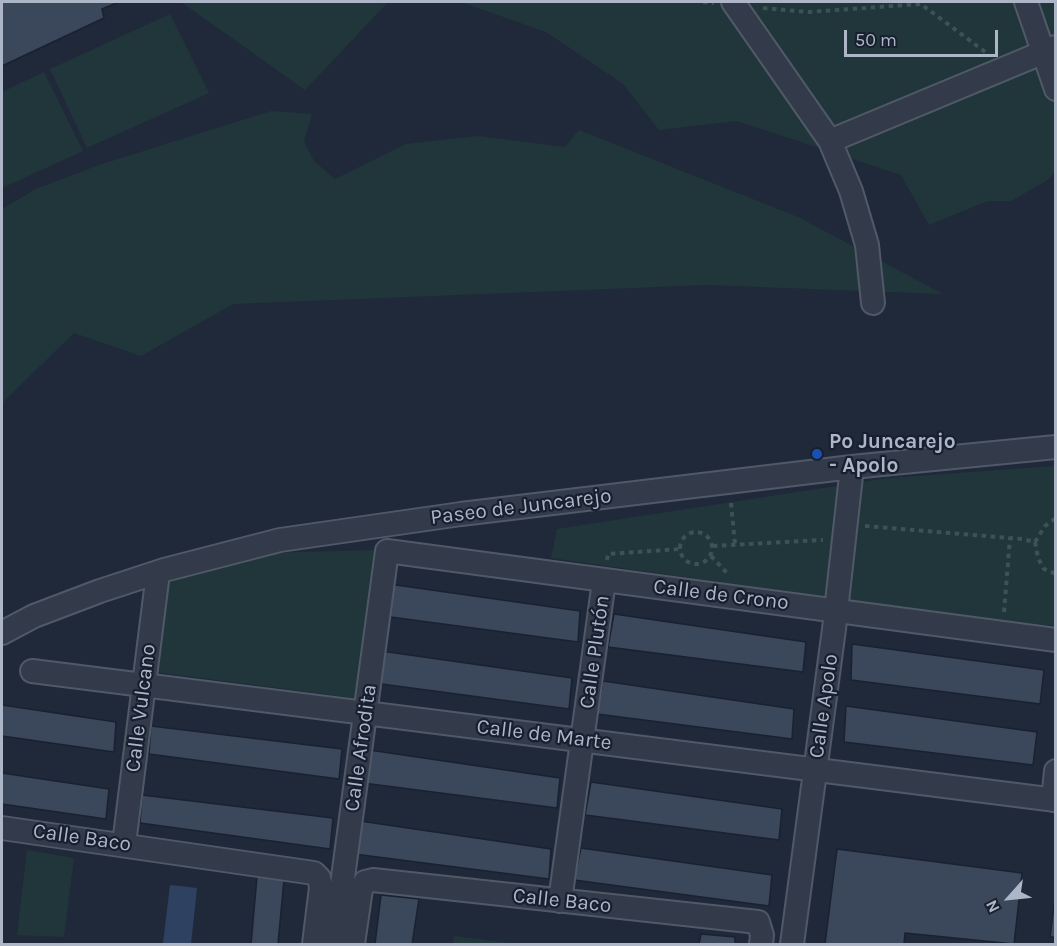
<!DOCTYPE html>
<meta charset="utf-8">
<style>
body{margin:0}
#map{position:relative;width:1057px;height:946px;overflow:hidden;background:#1f293a;font-family:Karla,sans-serif}
canvas{display:block}
.frame{position:absolute;inset:0;border:3px solid #adb6c7;pointer-events:none}
.north{position:absolute;left:979px;top:868px;width:60px;height:60px;-webkit-text-stroke:4px #18202f;paint-order:stroke;rotate:243deg;font-size:16px;font-weight:700;line-height:24px;text-align:center;color:#adb6c7}
.north::after{content:'';display:block;margin:auto;width:21px;height:27px;background:#adb6c7;clip-path:polygon(50% 0,100% 100%,50% 72%,0 100%)}
.scale{position:absolute;left:844px;top:30px;width:154px;height:27px;box-sizing:border-box;border:3px solid #adb6c7;border-top:0;padding-left:8px;font-size:18px;line-height:21px;white-space:nowrap;color:#adb6c7;-webkit-text-stroke:4px #18202f;paint-order:stroke}
</style>
<div id="map">
<canvas width="1057" height="946"></canvas>
<div class="frame"></div>
<div class="north">N</div>
<div class="scale">50 m</div>
</div>
<script>
const context = document.querySelector('canvas').getContext('2d');
context.lineJoin = 'round';
function fillPath(path, color) { context.fillStyle = color; context.fill(path, 'evenodd'); }
const toPath = rows => new Path2D(rows.map(r => 'M' + r).join(''));
function trace(path, color, width, dash) { context.strokeStyle = color; context.lineWidth = width; context.lineCap = dash ? 'butt' : 'round'; context.setLineDash(dash || []); context.stroke(path); }
function label(font, color, halo, rows, align = 'center') {
  context.font = font + ' Karla,sans-serif'; context.lineWidth = 4.5; context.setLineDash([]); context.textBaseline = 'middle'; context.strokeStyle = halo; context.fillStyle = color; for (const [text, x, y, turn = 0] of rows) {
    context.save(); context.translate(x, y); context.rotate((+turn || 0) * Math.PI / 180); context.textAlign = isNaN(turn) ? turn : align; if (halo) context.strokeText(text, 0, 0); context.fillText(text, 0, 0); context.restore();
  }
}
fillPath(toPath([
 [181,2,388,2,305,90],
 [461,2,1055,2,1055,172,1048,180,1011,201,988,201,929,225,901,175,737,121,659,130,623,84,546,32],
 [170,14,209,93,87,148,50,69],
 [44,72,83,151,2,188,2,92],
 [271,111,312,114,304,141,314,161,335,179,406,144,478,136,565,147,579,130,798,217,943,294,707,285,233,304,141,356,74,333,2,403,2,209,36,189,99,165],
 [1055,466,1055,626,989,620,551,558,557,529,888,478],
 [374,550,354,698,156,672,169,581,270,553],
 [27,850,74,858,64,937,17,935],
 [454,936,517,944,453,944]
]), '#21363b');
fillPath(toPath([
 [170,885,197,888,191,944,163,943]
]), '#2f4161');
const building = toPath([
 [2,2,119,2,102,9,104,18,2,66,2,2],
 [389,584,580,611,578,642,383,616,389,584],
 [614,614,806,642,803,672,608,647,614,614],
 [852,644,1044,670,1040,704,851,680,852,644],
 [381,651,572,678,569,709,374,683,381,651],
 [603,681,794,709,792,739,597,714,603,681],
 [2,705,116,722,114,752,2,736,2,705],
 [846,706,1037,732,1033,765,844,742,846,706],
 [151,726,342,749,339,779,149,754,151,726],
 [369,750,560,778,557,808,363,783,369,750],
 [2,773,109,789,106,819,2,804,2,773],
 [591,782,782,809,779,840,585,815,591,782],
 [142,795,333,818,330,849,140,823,142,795],
 [360,821,551,849,549,879,354,854,360,821],
 [581,848,772,875,769,906,574,880,581,848],
 [837,849,1022,873,1014,944,905,933,904,944,825,944,837,849],
 [257,877,284,880,278,944,251,944,257,877],
 [1056,890,1056,937,1050,937,1056,890],
 [381,895,419,899,412,944,375,944,381,895],
 [701,934,735,937,735,944,699,944,701,934]
]);
fillPath(building, '#3b475a');
trace(building, '#1a2231', 1.5);
const street = toPath([
 [733,2,830,141,851,191,867,245,873,303],
 [1026,2,1056,89],
 [830,141,1056,47],
 [2,633,34,616,100,591,164,570,280,540,461,514,852,467,1056,447],
 [32,671,1056,800],
 [1053,800,1056,771],
 [2,828,314,873,319,878,321,887,314,944],
 [124,844,158,573],
 [560,901,604,581],
 [334,944,387,551,1056,640],
 [353,944,361,889,365,882,373,880,758,922,762,935,761,944],
 [792,944,834,629,852,467]
]);
trace(street, '#505968', 26);
trace(toPath([
 [703,2,714,3],
 [763,8,808,12,921,4,988,54],
 [731,503,735,544],
 [865,526,1022,539,1035,542,1038,558,1044,569,1056,574],
 '680 548a16 16 0 1 1 32 0a16 16 0 1 1-32 0Z',
 [1035,542,1045,526,1056,518],
 [713,546,823,540],
 [711,556,729,575],
 [607,560,608,554,680,549],
 [1004,612,1010,538]
]), '#3c5255', 4, [4.5, 4.5]);
trace(street, '#333b4a', 22);
for (const [x, y, r, color] of [
 [817,454,6,"#1a4fb4"]
]) { const dot = new Path2D(); dot.arc(x, y, r, 0, 2 * Math.PI); context.fillStyle = color; context.fill(dot); trace(dot, '#18202f', 2); }
label('bold 21px', '#adb6c7', '#18202f', [
 ["Pº Juncarejo",829,442],
 ["- Apolo",829,466]
], 'left');
label('21px', '#adb6c7', '#18202f', [
 ["Paseo de Juncarejo",521,507,-7],
 ["Calle de Crono",721,595,7],
 ["Calle Plutón",595,652,-82],
 ["Calle Apolo",824,706,-82],
 ["Calle Vulcano",141,708,-83],
 ["Calle de Marte",544,735,7],
 ["Calle Afrodita",361,748,-82],
 ["Calle Baco",82,838,8],
 ["Calle Baco",562,901,6]
]);
</script>
